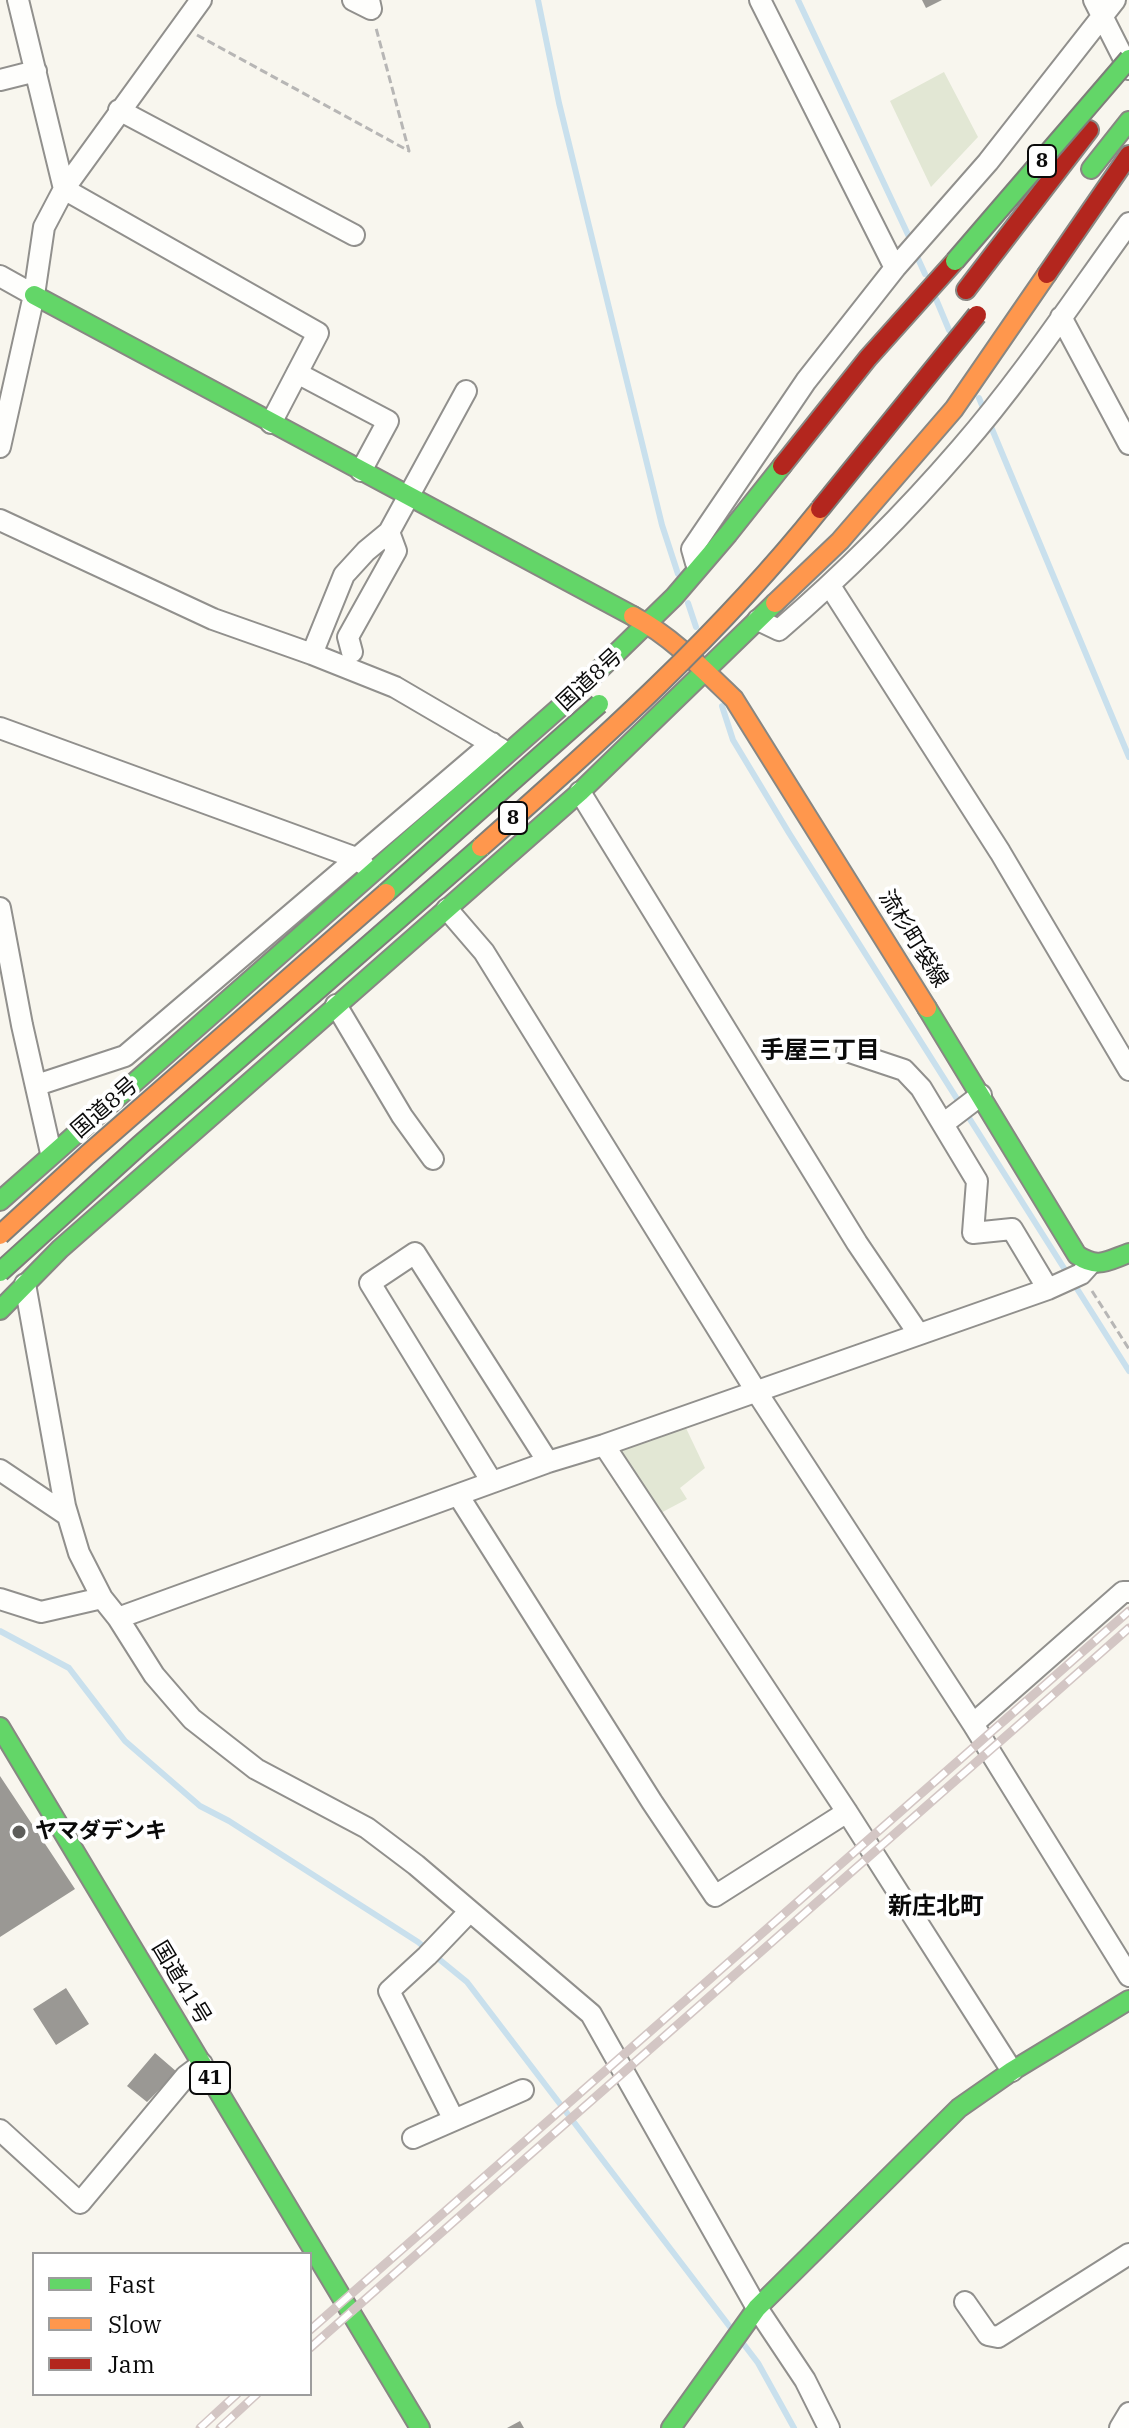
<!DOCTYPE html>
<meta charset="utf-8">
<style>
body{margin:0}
#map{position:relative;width:1129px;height:2428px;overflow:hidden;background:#f8f6ee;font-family:"IBM Plex Serif",serif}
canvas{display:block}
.legend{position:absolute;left:32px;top:2252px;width:280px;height:144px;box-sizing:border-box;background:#fff;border:2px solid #9d9d9d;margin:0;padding:10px 14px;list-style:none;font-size:24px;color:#0a0a0a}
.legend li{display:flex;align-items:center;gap:16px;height:40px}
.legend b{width:40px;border:2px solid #9d9d9d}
</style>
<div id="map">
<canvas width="1129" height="2428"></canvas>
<ul class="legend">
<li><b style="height:10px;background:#63d668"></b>Fast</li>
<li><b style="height:10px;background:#ff974d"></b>Slow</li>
<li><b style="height:10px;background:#b3261e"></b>Jam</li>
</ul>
</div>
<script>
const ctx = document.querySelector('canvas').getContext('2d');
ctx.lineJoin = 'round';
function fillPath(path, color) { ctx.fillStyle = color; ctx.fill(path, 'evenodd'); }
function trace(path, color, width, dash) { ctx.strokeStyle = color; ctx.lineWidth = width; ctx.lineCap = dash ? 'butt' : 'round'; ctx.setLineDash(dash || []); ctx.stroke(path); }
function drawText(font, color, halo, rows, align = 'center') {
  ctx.font = font + ' "IBM Plex Serif","Noto Sans JP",serif'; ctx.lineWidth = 8; ctx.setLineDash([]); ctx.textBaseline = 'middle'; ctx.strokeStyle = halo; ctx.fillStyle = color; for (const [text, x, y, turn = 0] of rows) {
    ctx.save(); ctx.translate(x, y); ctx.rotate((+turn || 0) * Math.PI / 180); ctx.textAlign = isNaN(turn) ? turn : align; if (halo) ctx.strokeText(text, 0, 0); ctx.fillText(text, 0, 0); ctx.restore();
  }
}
const cemetery = new Path2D(`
 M944,72L978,137L931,187L890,101Z
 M685,1426L705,1468L680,1488L687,1499L657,1515L618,1459L623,1446Z`);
const stream = new Path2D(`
 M538,0L559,103L662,525L678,574
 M798,0L911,241
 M915,252L925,274
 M936,299L949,330
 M979,398L1129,757
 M688,603L696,627
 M722,706L733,740L789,833L1129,1371
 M0,1631L69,1668L125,1741L200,1806L229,1821L418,1942L467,1982L730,2327
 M742,2342L758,2363L794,2428`);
const building = new Path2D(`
 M922,0H942L926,8Z
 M0,1776L75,1889L0,1937Z
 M66,1988L89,2024L56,2045L33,2009Z
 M155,2053L177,2072L147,2102L127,2086Z
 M520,2421L524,2428H507Z`);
const path = new Path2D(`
 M197,35L409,151L376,28
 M1092,1291L1129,1349`);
const street = new Path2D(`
 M18,0L64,189L318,333L271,423
 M353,0L371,9L369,0
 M760,0L895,268
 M1094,0L1129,69
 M0,80L36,71
 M119,110L354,235
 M0,276L34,295
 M1061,317L1129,444
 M297,373L388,421L361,471
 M0,447L34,295L44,227L64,189L201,0
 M0,520L213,619L312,654L395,687L501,749
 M696,563L692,549L806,381L895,268L988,162L1115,0
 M830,586L1000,852L1129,1070
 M758,620L779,630C844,574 905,513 961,448C1022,378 1074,299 1129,223
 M352,652L348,637L396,551L389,532
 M312,654L344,575L366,551L389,532L466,391
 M0,728L356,858L363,864
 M580,792L857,1243L918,1333
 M0,908L22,1025L51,1153
 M447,909L484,952L756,1391L973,1724L1129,1976
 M336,1005L402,1116L433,1159
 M847,1051L904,1070L921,1088L977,1181L973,1233L1012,1229L1048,1289
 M37,1085L125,1056L492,743
 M943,1124L981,1095
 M25,1284L65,1506L79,1553L102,1598L118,1618L154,1675L192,1719L256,1769L367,1828L416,1865L591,2014L757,2308L805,2380L829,2428
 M604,1445L847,1812L1012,2071
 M0,1470L67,1515
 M492,1482L370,1283L415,1253L548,1462
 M458,1495L652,1802L715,1896L847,1812
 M0,1599L41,1612L102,1598
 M118,1618L548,1462L604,1445L1048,1289L1081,1274L1090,1264
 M973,1724L1123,1592H1129
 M454,2120L389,1991L427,1956L470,1911
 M0,2130L80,2203L186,2076L202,2064
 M413,2138L523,2090
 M965,2302L988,2335L998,2337L1129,2254
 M1120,2428L1129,2413`);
const fast = new Path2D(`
 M1091,169L1129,121
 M34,295L633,616
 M927,1008L1077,1255C1098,1269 1107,1261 1129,1253
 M0,1201L567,701L674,597L728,534L782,466
 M0,1310L60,1249L580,792L775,603
 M0,1727L420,2428
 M671,2428L757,2308L959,2108L1012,2071L1129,2000`);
const slow = new Path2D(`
 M775,603L840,541L954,409L1047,274
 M633,616C671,636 703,669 734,699L927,1008`);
const jam = new Path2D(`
 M1047,274L1129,155
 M966,290L1089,130
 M782,466L868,358L955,261`);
const rail = new Path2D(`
 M310,2330L1129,1611
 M310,2348L1129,1628
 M200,2428L237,2394
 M220,2428L257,2394`);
const fastBridge = new Path2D(`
 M955,261L1129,59
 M386,893L599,704
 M0,1272L140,1145L481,847`);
const slowBridge = new Path2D(`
 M481,847C600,742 720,634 820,509
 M0,1235L87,1155L386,893`);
const jamBridge = new Path2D(`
 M820,509L977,315`);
const markers = [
 [19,1832,8,"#5d5d5a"]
];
const shields = [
 [1042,161,28],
 [513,818,28],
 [210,2078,40]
];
const shieldNames = [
 ["8",1042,161],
 ["8",513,818],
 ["41",210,2078]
];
const streetNames = [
 ["国道8号",590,680,-43],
 ["流杉町袋線",913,939,58],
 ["国道8号",105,1108,-41],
 ["国道41号",181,1983,59]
];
const poiNames = [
 ["ヤマダデンキ",35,1832]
];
const neighbourhoodNames = [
 ["手屋三丁目",820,1051],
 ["新庄北町",936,1907]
];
fillPath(cemetery, '#e2e7d4');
trace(stream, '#c9e0ed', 6);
fillPath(building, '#9a9894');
trace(street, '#91908d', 24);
trace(fast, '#888783', 22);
trace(slow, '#888783', 22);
trace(jam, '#888783', 22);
trace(path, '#b7b6b5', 3, [8, 4]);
trace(street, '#fefefc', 20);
trace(fast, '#63d668', 18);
trace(slow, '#ff974d', 18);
trace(jam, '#b3261e', 18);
trace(rail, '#d3c6c4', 9);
trace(rail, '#fff', 6, [18]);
trace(fastBridge, '#7e7e7a', 22, []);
trace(slowBridge, '#7e7e7a', 22, []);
trace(jamBridge, '#7e7e7a', 22, []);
trace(fastBridge, '#63d668', 18);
trace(slowBridge, '#ff974d', 18);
trace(jamBridge, '#b3261e', 18);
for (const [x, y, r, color] of markers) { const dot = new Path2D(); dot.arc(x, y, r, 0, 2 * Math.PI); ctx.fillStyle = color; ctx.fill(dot); trace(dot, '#fff', 3); }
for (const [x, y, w] of shields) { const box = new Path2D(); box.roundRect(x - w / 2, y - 16, w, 32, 6); ctx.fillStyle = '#fff'; ctx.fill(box); trace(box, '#0a0a0a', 2); }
drawText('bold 20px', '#0a0a0a', null, shieldNames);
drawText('22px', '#0a0a0a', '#fff', streetNames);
drawText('bold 22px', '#0a0a0a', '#fff', poiNames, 'left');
drawText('bold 24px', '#0a0a0a', '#fff', neighbourhoodNames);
</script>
